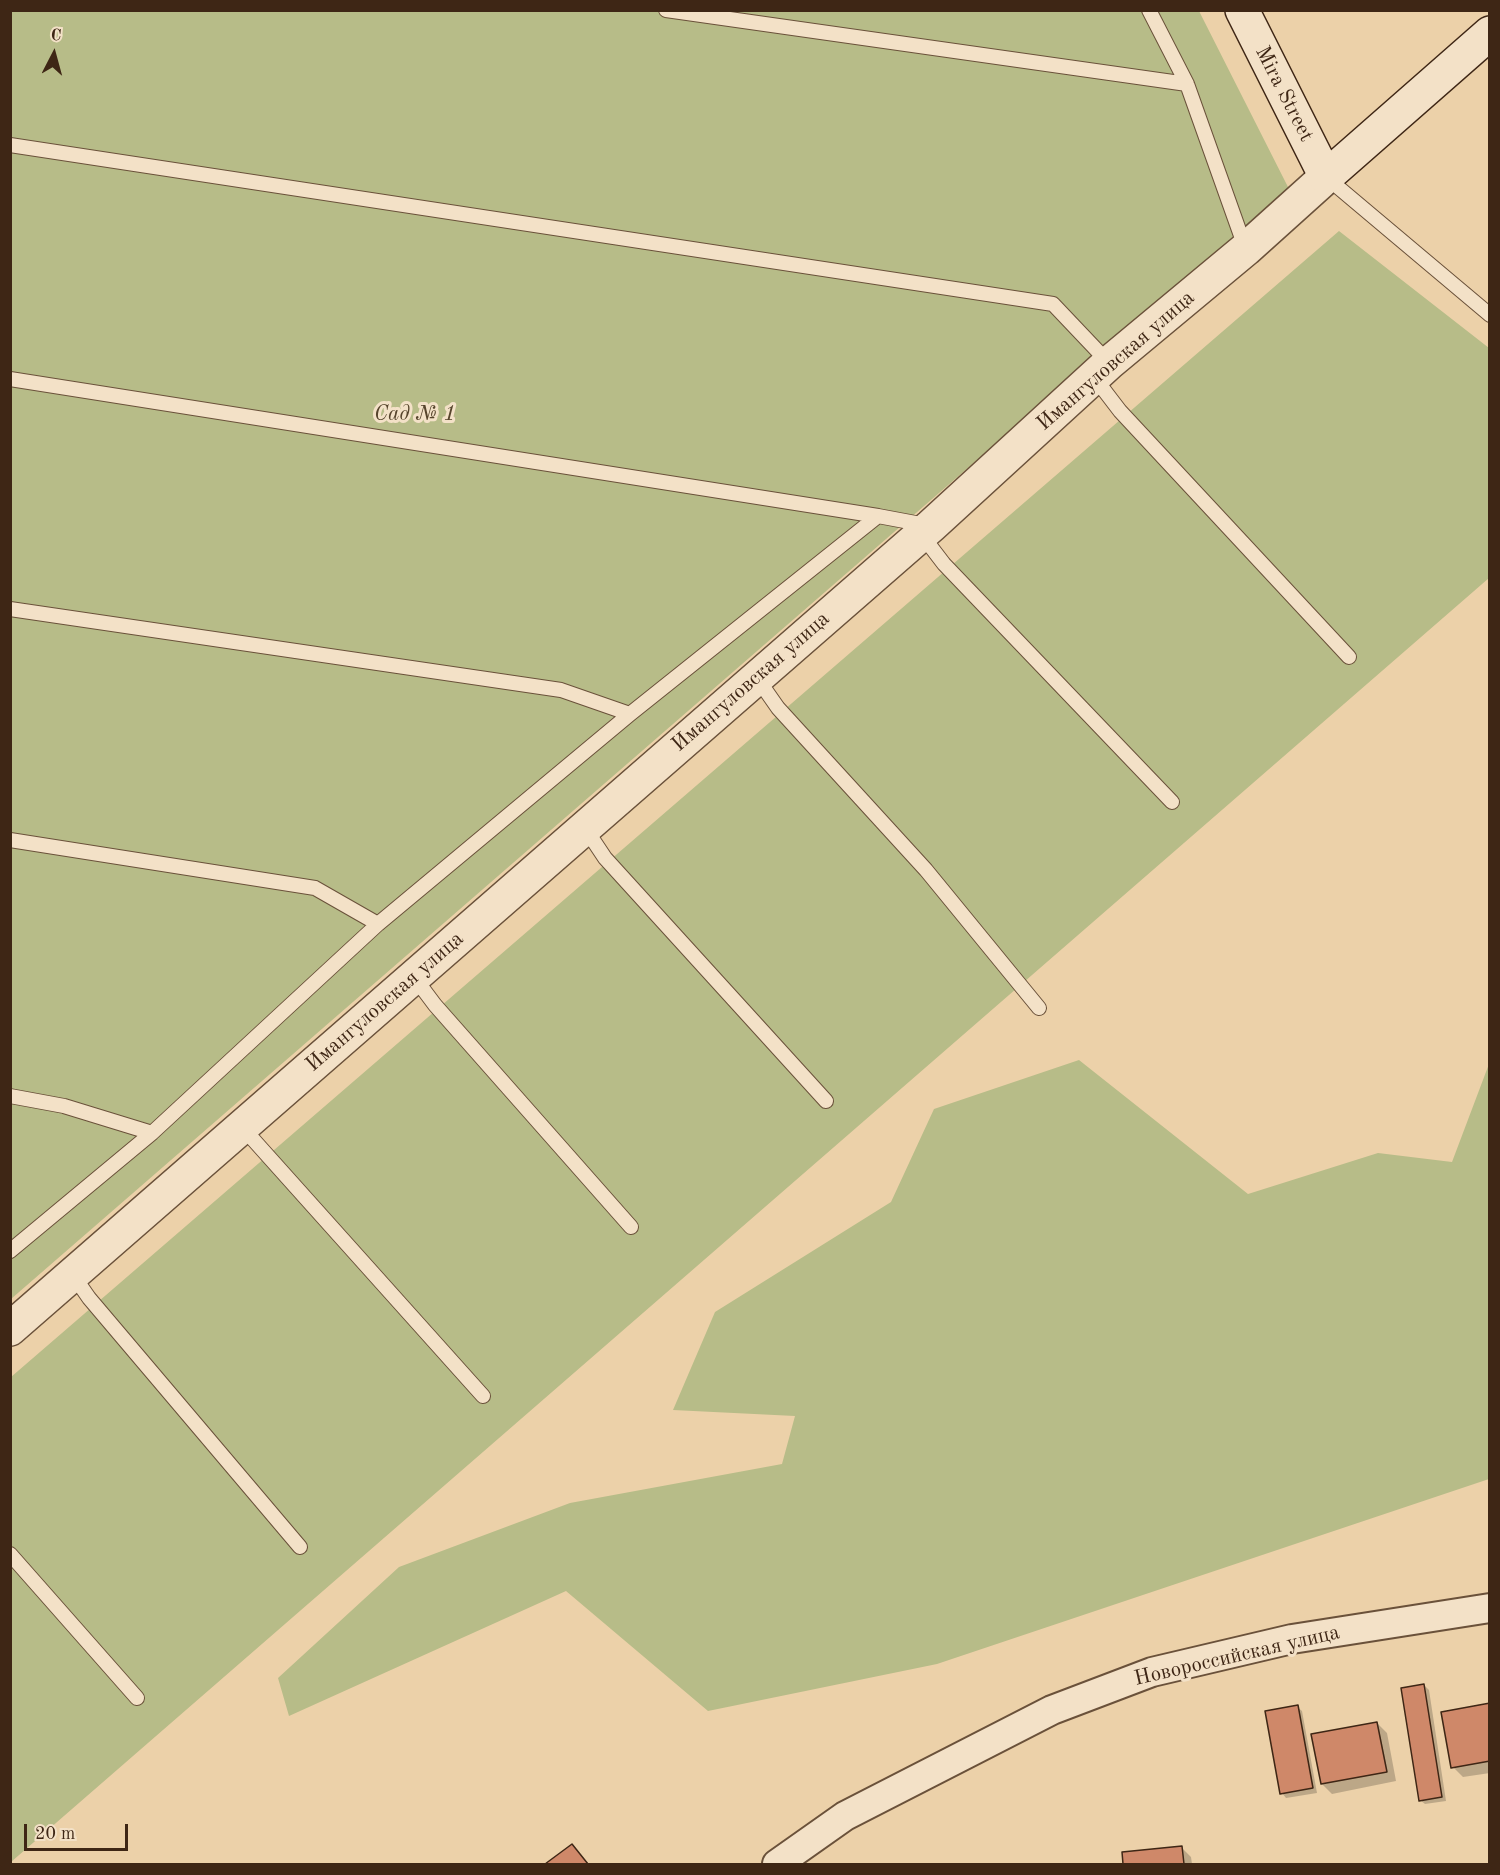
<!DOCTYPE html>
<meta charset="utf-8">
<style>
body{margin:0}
#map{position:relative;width:1500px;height:1875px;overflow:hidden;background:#ecd1a9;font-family:"Old Standard TT",serif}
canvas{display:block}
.frame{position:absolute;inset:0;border:12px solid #3e2615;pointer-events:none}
.north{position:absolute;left:24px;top:24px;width:60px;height:60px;-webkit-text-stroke:4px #f3e1c7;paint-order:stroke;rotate:6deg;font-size:16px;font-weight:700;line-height:24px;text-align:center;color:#3e2615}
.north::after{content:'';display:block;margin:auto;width:21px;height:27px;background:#3e2615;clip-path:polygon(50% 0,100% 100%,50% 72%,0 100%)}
.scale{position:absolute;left:24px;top:1824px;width:104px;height:27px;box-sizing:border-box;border:3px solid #3e2615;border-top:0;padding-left:8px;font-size:18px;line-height:21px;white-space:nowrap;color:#3e2615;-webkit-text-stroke:4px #f3e1c7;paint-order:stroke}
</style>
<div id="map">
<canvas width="1500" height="1875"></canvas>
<div class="frame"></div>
<div class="north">С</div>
<div class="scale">20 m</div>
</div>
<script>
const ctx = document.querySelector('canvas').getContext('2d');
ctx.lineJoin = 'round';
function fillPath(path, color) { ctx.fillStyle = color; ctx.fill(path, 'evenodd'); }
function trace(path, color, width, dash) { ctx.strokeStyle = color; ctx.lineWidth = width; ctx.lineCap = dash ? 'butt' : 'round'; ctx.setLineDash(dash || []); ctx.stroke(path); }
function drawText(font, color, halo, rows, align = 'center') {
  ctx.font = font + ' "Old Standard TT",serif'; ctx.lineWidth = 6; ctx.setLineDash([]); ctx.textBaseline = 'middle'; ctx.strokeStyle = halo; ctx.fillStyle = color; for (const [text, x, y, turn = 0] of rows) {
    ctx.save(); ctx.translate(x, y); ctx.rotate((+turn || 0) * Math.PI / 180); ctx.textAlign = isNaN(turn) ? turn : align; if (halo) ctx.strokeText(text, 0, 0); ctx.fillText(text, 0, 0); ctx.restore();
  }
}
const green = new Path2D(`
 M11,11H1199L1289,189L11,1299Z
 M1339,231L1489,348V578L11,1862V1377Z
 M1079,1060L1248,1194L1378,1153L1452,1162L1489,1064V1479L937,1664L708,1711L566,1591L289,1716L278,1678L399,1567L570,1503L782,1464L795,1416L673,1410L715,1312L891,1202L934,1109Z`);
const shadow = new Path2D(`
 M1424,1685L1429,1690L1446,1801L1425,1804L1420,1800Z
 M1490,1704V1773L1463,1777L1453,1767Z
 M1297,1707L1302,1711L1317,1793L1286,1798L1282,1793Z
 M1377,1723L1387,1733L1396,1781L1332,1794L1322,1784Z
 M572,1846L589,1864H547Z
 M1181,1847L1191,1857L1192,1864H1125L1124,1853Z`);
const building = new Path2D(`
 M1424,1684L1442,1797L1419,1801L1401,1688Z
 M1490,1703V1761L1451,1768L1441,1712Z
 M1298,1705L1313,1788L1280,1794L1265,1711Z
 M1377,1722L1387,1772L1321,1784L1311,1734Z
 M572,1844L588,1864H545Z
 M1182,1846L1184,1864H1123L1122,1852Z`);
const service = new Path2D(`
 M666,10L1187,84
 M1149,10L1187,84L1245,247
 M10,145L1053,304L1109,363
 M1326,177L1490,315
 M1094,377L1120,411L1349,657
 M10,379L878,516
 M921,534L944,564L1172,802
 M10,609L561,690L630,714
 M757,678L778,708L926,870L1039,1008
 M585,828L605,858L826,1101
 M10,840L315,888L378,924
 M414,977L435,1005L631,1227
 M10,1096L64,1106L152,1133
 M242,1127L483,1396
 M10,1251L152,1133L378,924L630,714L878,516L926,525
 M73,1275L89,1298L300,1547
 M10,1554L137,1698`);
const minor = new Path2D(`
 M777,1864L845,1816L1052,1710L1152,1672L1292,1639L1490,1608`);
const tertiary = new Path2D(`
 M10,1329L931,526L1109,363L1246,249L1326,177`);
const secondary = new Path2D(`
 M1242,10L1326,177L1490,33`);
const streetNames = [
 ["Mira Street",1284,94,63],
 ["Имангуловская улица",1116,361,-41],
 ["Имангуловская улица",751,682,-41],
 ["Имангуловская улица",385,1002,-41],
 ["Новороссийская улица",1237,1656,-13]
];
const parkNames = [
 ["Сад № 1",415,414]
];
fillPath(green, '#b7bc88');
fillPath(shadow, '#0003');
fillPath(building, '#cf8869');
trace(building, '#3e2615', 1.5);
trace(service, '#6a513a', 16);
trace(minor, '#6a513a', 32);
trace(tertiary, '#6a513a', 36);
trace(secondary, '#3e2615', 36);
trace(service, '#f3e1c7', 14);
trace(minor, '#f3e1c7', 28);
trace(tertiary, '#f3e1c7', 33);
trace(secondary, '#f3e1c7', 33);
drawText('21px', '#3e2615', '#f3e1c7', streetNames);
drawText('italic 21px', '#56442c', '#f3e1c7', parkNames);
</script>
